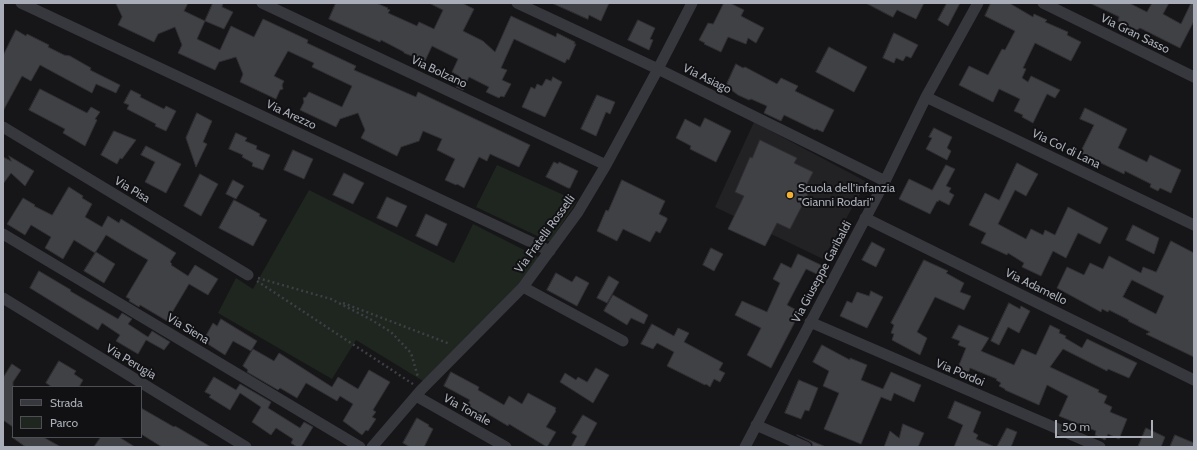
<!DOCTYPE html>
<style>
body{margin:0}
#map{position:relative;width:1197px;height:450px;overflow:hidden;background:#161618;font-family:Cabin,sans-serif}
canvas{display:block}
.frame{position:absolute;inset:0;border:4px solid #a8adb8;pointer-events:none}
.legend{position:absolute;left:12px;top:386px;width:130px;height:52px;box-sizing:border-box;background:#111113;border:1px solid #4d4f55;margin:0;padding:5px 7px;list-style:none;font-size:12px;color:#a8adb8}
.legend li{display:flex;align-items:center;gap:8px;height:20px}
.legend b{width:20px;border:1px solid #4d4f55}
.scale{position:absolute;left:1055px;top:420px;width:98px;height:18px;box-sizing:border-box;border:2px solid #a8adb8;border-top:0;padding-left:5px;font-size:12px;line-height:14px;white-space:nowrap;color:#a8adb8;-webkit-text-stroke:3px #111113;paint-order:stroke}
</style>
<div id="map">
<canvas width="1197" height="450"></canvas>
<div class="frame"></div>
<ul class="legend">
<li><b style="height:5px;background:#37383d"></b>Strada</li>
<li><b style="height:11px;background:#1e261f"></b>Parco</li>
</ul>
<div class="scale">50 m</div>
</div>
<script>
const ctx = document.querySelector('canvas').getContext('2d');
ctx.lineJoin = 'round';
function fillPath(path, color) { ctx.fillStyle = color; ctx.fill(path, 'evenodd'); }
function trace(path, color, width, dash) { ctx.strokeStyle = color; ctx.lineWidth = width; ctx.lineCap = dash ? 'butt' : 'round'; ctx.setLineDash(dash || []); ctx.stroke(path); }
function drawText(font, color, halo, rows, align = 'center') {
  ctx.font = font + ' Cabin,sans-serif'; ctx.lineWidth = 4; ctx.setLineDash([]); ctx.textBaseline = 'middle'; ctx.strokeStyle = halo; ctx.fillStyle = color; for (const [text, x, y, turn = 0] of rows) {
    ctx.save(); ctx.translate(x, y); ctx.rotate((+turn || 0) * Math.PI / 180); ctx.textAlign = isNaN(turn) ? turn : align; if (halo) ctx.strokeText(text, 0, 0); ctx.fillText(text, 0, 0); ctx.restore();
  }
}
const built = new Path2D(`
 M754,122L867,182L823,259L715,207Z`);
const green = new Path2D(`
 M497,165L577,201L550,242L476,207Z
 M309,190L454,263L473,224L540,258L517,286L423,381L356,340L332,379L218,313L236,278L253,289Z`);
const building = new Path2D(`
 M116,3H188L184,11L205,21L197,39L220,50L231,26L254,37L263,19L308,40L307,43L356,66L354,70L416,97L418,92L530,145L519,167L490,154L487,161L479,157L464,188L457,184L456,185L445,180L455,159L437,150L442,139L423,131L419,141L401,147L397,156L361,138L365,130L358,113L340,119L336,127L300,110L304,102L303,98L306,97L309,92L342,107L352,86L312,67L314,63L288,51L274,76L284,81L282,85L283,89L280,90L276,99L240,82L243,74L236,57L219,62L215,70L178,53L182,45L175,27L158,34L154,42L118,25L122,17Z
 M213,3H223L222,7L233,12L224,29L205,21Z
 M336,3H376L388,8L387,9L390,10L388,13L417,26L419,22L434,29L443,10L429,3H462L474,9L463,31L483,41L495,52L511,16L556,37L557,33L575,42L574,44H576L569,60L567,59L565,63L514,39L501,68L507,70L502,80L511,84L504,97L501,96L499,98L486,92L489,87L469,77L463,90L456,87L459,76L452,72L458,59L432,46L425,61L404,53V52L381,40L380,42L329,19Z
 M552,3H609L601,21L589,15L588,19Z
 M724,3H730L744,10L741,16L764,28L756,43L748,38L746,44L728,37L721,52L704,44L705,43L699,40L708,23L713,24Z
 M866,3H924L916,19L897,10L893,17Z
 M947,3H960L948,26L938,20Z
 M991,3H1009L1033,17L1034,14L1047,20L1045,22L1068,32L1067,35L1081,42L1071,61L1035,43L1023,68L1026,69L1022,78L1028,82L1031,76L1060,90L1055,98L1047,94L1033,123L1022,117L1023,115L1014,111L1020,99L1018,98L999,89L993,102L959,85L969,66L988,75L1002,49L1005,50L1015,31L985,16Z
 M1090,3H1129L1147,12L1152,3H1169L1163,14L1181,24L1191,3H1194V21L1180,48L1140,28L1137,30L1118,21L1119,17Z
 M638,20L655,28L650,39L653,40L649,50L628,40Z
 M16,30L26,36L27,34L49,45L48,47L64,55L70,56L91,68L90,70L120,85L116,93L96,84L92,93L40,65L31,81L22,76L3,111V56Z
 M894,33L918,45L911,58L906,56L903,61L896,58L894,63L883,58Z
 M829,47L867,67L854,92L816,72Z
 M736,64L743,68L745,67L777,84L781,78L798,86L795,91L834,110L823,132L816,129L815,130L784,115L781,121L764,113L767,106L751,99L749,100L738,95L726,86Z
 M553,77L562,82L545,117L522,107L531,87L535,89L537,84L542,86L546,79L551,81Z
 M40,89L87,113L91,107L100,112L95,119L97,120L85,146L63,133L65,129L29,110Z
 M131,90L141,95L140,97L164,109L166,106L176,111L166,131L155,126L156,124L127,109L129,105L124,103Z
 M597,95L615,102L610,114L606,112L596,136L581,129Z
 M1085,108L1127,129L1118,148L1147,162L1150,155L1181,170L1171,193L1160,188L1158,191L1150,187L1151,184L1125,171L1124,174L1080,153L1094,125L1080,119Z
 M197,113L212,121L203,142L207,144L196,167L186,138Z
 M705,118L731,131L716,162L690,149L691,146L676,138L685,119L700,127Z
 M934,128L952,137L947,148L951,151L947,160L926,149L932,138L929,137Z
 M114,131L136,140L122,159L120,158L117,164L101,155Z
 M236,133L247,138L245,141L257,146L256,149L270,155L263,170L252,166L253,163L242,157L243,155L229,149Z
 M760,140L797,158L794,163L813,172L804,190L809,192L790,229L777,223L765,246L728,229L744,196L735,192L750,157L752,158Z
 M146,146L181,164L166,193L145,182L155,162L141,155Z
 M293,150L313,159L304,179L284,170Z
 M9,156L34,171L25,186L11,173L3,184V157L11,161Z
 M554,162L558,164L559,162L578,171L570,188H568L546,177Z
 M1017,163L1038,174L1026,196L1015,190L998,224L1026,239L1031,229L1043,235L1045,230L1055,235L1068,207L1108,228L1100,244L1078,233L1066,258L1053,251L1041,276L1022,267L1024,263L1008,253L1007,255L981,243L986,233L969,225L985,193L999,200Z
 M946,165L955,169L946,186L951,188L949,192L954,195L949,205L939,200L938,202L937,201L930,214L899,199L909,179L932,190Z
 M344,173L364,183L353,204L333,195Z
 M200,174L218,184L201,216L184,206Z
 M233,180L244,186L236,199L226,194Z
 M622,180L665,201L659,214L667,218V220L660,233L656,231L650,242L623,229L617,241L597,231L606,210L608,211Z
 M69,187L83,196L82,198L92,204L85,217L102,227L108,216L119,223L121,219L176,253L170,262L172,264L171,265L188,276L195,265L218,279L208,295L189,284L167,321L140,305L139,307L129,301L130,299L126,297L148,260L129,249L106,235L95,253L74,240L63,259L45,248L51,237L31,225L25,235L7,224L23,198L35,205L34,206L52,215Z
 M387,197L407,206L397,227L377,218Z
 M234,200L260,214L259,216L267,220L253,246L219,228Z
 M426,214L447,224L437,246L416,236Z
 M1133,225L1159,238L1154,254L1126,240Z
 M1171,241L1194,253V357L1146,334L1150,332L1128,321L1129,320L1109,310L1108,312L1102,309L1101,312L1057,288L1067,267L1084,275L1090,263L1103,269L1109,256L1141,273L1143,267L1156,272ZM1132,280L1164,296L1156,314L1123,297Z
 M872,242L885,249L876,267L862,260Z
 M711,248L723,254L714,271L703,265Z
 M96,252L115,264L104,283L84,271Z
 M798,254L823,266L819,275L806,269L787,305L800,312L771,368L747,355L761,328L735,315L742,301L767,312L780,283L773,279L781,263L791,268Z
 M924,260L948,271L946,273L964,283L960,292L971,296L964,310L935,297L917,332L927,338L920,355L892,340L894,334L891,333L894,325L891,323Z
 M39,271L71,290L70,291L118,319L122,313L132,319L128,324L148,337L152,331L170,342L164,350L146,340L138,354L116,341L120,335L102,323L98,330L30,288Z
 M556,273L572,282L576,276L589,283L577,306L547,290Z
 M609,276L619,282L607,303L597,298Z
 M871,291L883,297L867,328L840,316L847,301L852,303L857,292L869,296Z
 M613,295L648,315L644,324L631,318L627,325L604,311Z
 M1009,303L1020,309L1021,306L1030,311L1019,333L1008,327L999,345L991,341Z
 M221,319L257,341L251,351L233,341L225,355L203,341L213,323L217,326Z
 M652,324L674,336L678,328L689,333L684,342L723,363L719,370L725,373L720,382L714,379L710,387L706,384L705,385L667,366L674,352L657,343L653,349L641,344Z
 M959,325L989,338L981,351L1014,365L1022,349L1036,355L1050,325L1060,330L1059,333L1066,336L1065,338L1082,348L1087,339L1137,363L1129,378L1108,369L1107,371L1063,349L1050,367L1099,390L1098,392L1107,396L1104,403L1112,407L1110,412L1127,419L1119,439L1108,434L1105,440L1095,435L1096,431L1059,416L1068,396L1047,385L1039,405L1005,390V389L999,386L1001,383L996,380L997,379L970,368L968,374L957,370L966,348L958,345L960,341L952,338Z
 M822,345L850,360V358L867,365L861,380L883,389L891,372L921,385L914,402L894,393L891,401L881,397L861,444L824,429L839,393L823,386L829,371L813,362Z
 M253,349L274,361L279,353L332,387L338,377L358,389L369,370L390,382L373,410L376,412L372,417L376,419L368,431L366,430L362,435L343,421L353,404L340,396L337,401L306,383L297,398L280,388L278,390L247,372L248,370L243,366Z
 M59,361L76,371L74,374L83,380L79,387H52L46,383Z
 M12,364L21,370L13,382V427L3,420V378Z
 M596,368L609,375L593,403L560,382L565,373L576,380L578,377L587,382Z
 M451,372L479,387L478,390L504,405L509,396L522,404L528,393L556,408L555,410L556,411L546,427L556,432L547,447L509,424L508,426L488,414L486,417L467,406L470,400L444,386Z
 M214,377L236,390L240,384L271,402L268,408L300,428L304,422L313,427L301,447H297L291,443L293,439L276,428L271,435L252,422L261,407L240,393L230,410L209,397L211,395L205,392Z
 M799,380L818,388L809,411L805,410L801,419L785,413Z
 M955,401L981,412L973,432L978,435L976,439L995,447H954L963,425L948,418Z
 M141,408L174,427L175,426L211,447H162L141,434Z
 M583,415L597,423L584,447H571L577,436L572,433Z
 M417,418L429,425L428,426L433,429L424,447H410L403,443Z
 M903,424L924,433L918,447H884L890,431L899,438Z
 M1007,428L1017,432L1011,447H997Z
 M1146,428L1165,437L1161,447H1138Z
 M797,435L826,447H813L812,443L809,441Z
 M1175,435L1194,443V447H1170Z
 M12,437H43L61,447H26Z
 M101,437H119L135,447H94Z`);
const path = new Path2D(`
 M258,278L331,299L370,319L391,332L411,353L418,377
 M257,281L413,384
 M343,303L450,344`);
const street = new Path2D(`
 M21,3L550,251
 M262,3L606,165
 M517,3L658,69L885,181
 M1043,3L1194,77
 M926,97L1194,225
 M3,127L248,275
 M865,218L1194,380
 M3,234L360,447
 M523,287L623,341
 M3,298L246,447
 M810,322L1100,447
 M416,396L506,447
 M756,425L806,447
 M372,447L421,390L523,287L578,212L606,165L658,69L692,3
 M745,447L885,181L926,97L978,3`);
const markers = [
 [790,195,4,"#f2b134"]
];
const streetNames = [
 ["Via Gran Sasso",1135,34,26],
 ["Via Bolzano",439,72,25],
 ["Via Asiago",707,79,26],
 ["Via Arezzo",291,115,25],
 ["Via Col di Lana",1066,149,26],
 ["Via Pisa",132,190,31],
 ["Via Fratelli Rosselli",545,234,-54],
 ["Via Giuseppe Garibaldi",822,272,-62],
 ["Via Adamello",1036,287,26],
 ["Via Siena",188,329,31],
 ["Via Perugia",131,362,31],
 ["Via Pordoi",960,373,23],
 ["Via Tonale",467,410,29]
];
const poiNames = [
 ["Scuola dell'infanzia",798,188],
 ["\"Gianni Rodari\"",798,202]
];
fillPath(built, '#222225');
fillPath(green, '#1e261f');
fillPath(building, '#404145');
trace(building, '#303034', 1);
trace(path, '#3d3f44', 2.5, [2, 3]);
trace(street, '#37383d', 11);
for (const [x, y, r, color] of markers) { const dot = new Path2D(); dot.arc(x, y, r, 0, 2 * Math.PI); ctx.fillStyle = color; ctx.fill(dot); trace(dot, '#111113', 1.5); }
drawText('12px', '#a8adb8', '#111113', streetNames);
drawText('12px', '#a8adb8', '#111113', poiNames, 'left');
</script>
